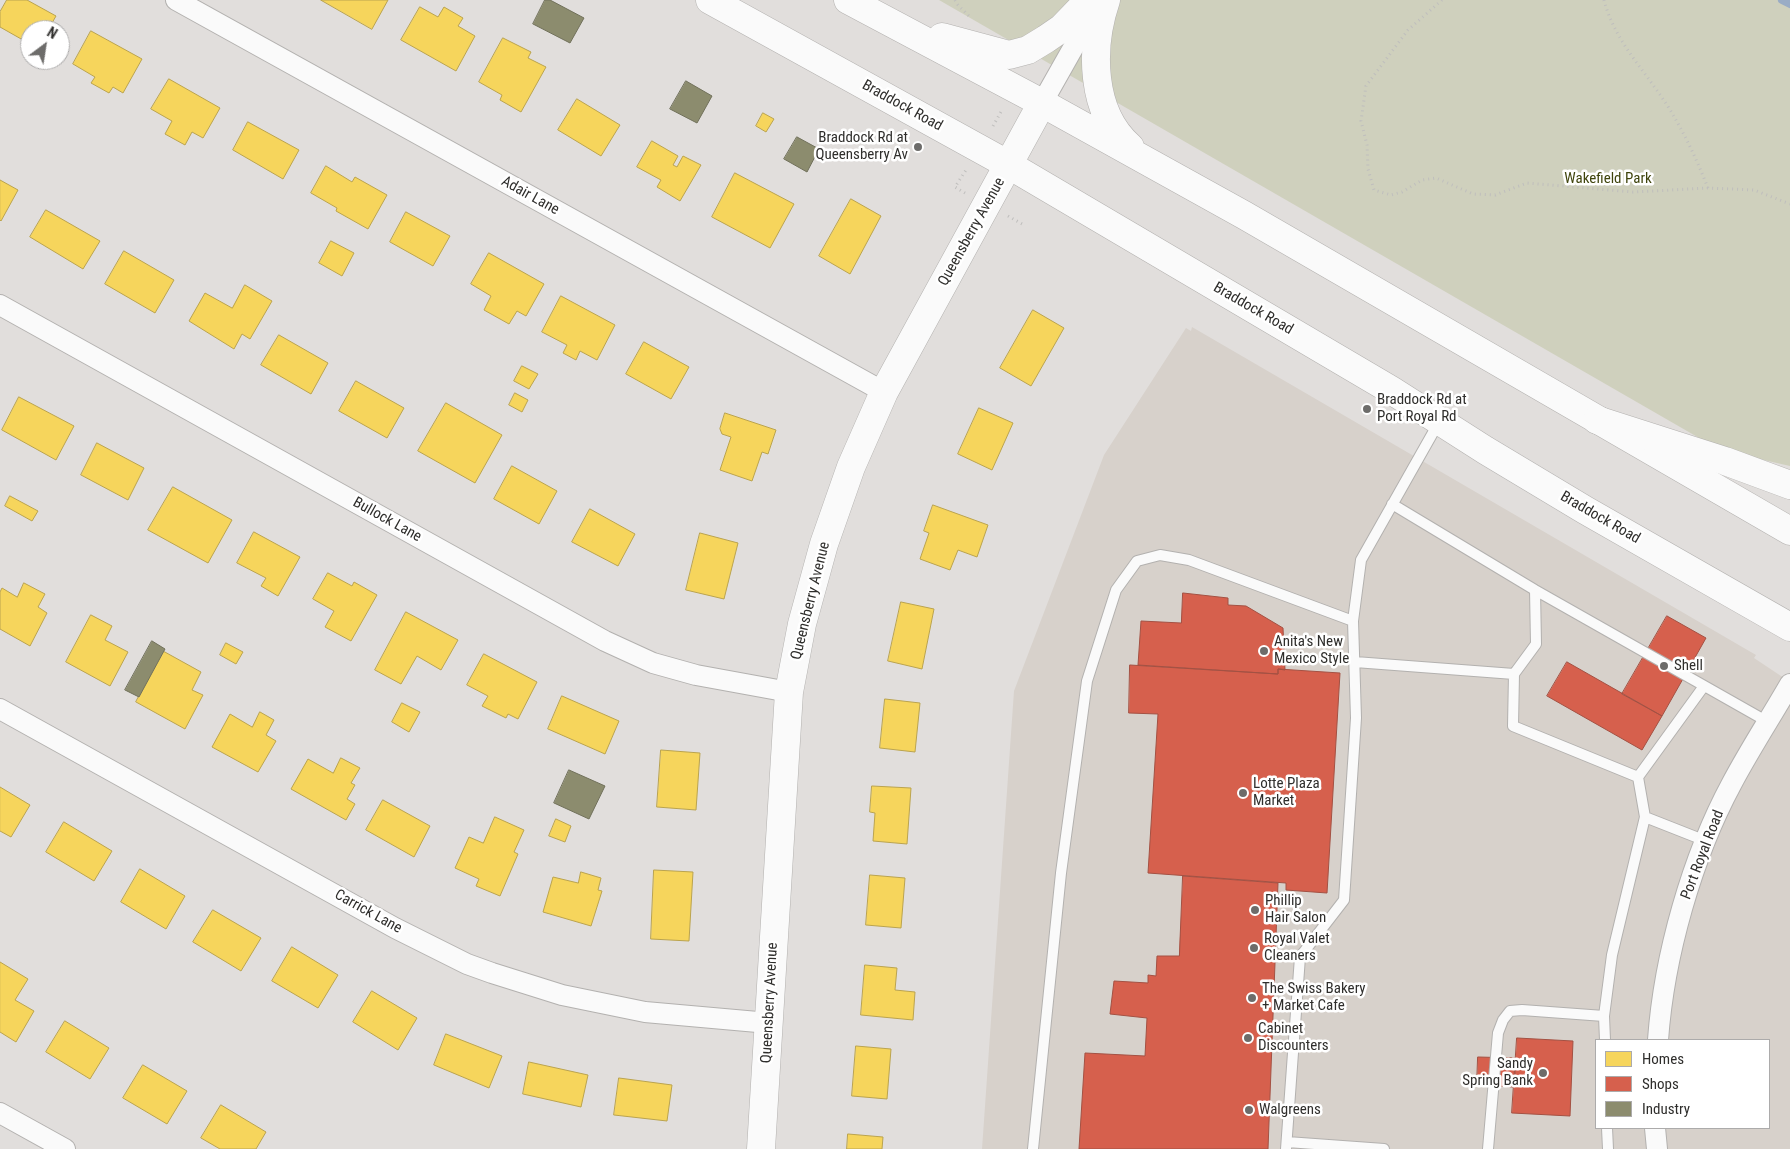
<!DOCTYPE html>
<style>
body{margin:0}
#map{position:relative;width:1790px;height:1149px;overflow:hidden;background:#e1dedc;font-family:"Roboto Condensed",sans-serif}
canvas{display:block}
.legend{position:absolute;left:1595px;top:1039px;width:175px;height:90px;box-sizing:border-box;background:#fff;border:1px solid #acabab;margin:0;padding:6px 9px;list-style:none;font-size:15px;color:#2f2e2c}
.legend li{display:flex;align-items:center;gap:10px;height:25px}
.legend b{width:25px;border:1px solid #acabab}
.north{position:absolute;left:20px;top:20px;width:50px;height:50px;box-sizing:border-box;background:#fff;border:1px solid #acabab;border-radius:50%;rotate:31deg;font-size:14px;font-weight:700;line-height:20px;text-align:center;color:#2f2e2c}
.north::after{content:'';display:block;margin:auto;width:18px;height:22px;background:#6d6c6a;clip-path:polygon(50% 0,100% 100%,50% 72%,0 100%)}
</style>
<div id="map">
<canvas width="1790" height="1149"></canvas>
<ul class="legend">
<li><b style="height:14px;background:#f6d55c"></b>Homes</li>
<li><b style="height:14px;background:#d6604d"></b>Shops</li>
<li><b style="height:14px;background:#8c8c6e"></b>Industry</li>
</ul>
<div class="north">N</div>
</div>
<script>
const ctx = document.querySelector('canvas').getContext('2d');
ctx.lineJoin = 'round';
function fillPath(path, color) { ctx.fillStyle = color; ctx.fill(path, 'evenodd'); }
function trace(path, color, width, dash) { ctx.strokeStyle = color; ctx.lineWidth = width; ctx.lineCap = dash ? 'butt' : 'round'; ctx.setLineDash(dash || []); ctx.stroke(path); }
function drawText(font, color, halo, rows, align = 'center') {
  ctx.font = font + ' "Roboto Condensed",sans-serif'; ctx.lineWidth = 5; ctx.setLineDash([]); ctx.textBaseline = 'middle'; ctx.strokeStyle = halo; ctx.fillStyle = color; for (const [text, x, y, turn = 0] of rows) {
    ctx.save(); ctx.translate(x, y); ctx.rotate((+turn || 0) * Math.PI / 180); ctx.textAlign = isNaN(turn) ? turn : align; if (halo) ctx.strokeText(text, 0, 0); ctx.fillText(text, 0, 0); ctx.restore();
  }
}
const built = new Path2D(`
 M1192,327L1756,655L1754,658L1790,682V1149H982L1014,691L1104,455L1186,328L1191,331ZM1596,1040H1769V1128H1596Z`);
const green = new Path2D(`
 M939,0H1790V466L1720,450Z`);
const homes = new Path2D(`
 M7,0H27L56,16L48,30H30V44L0,27V12Z
 M321,0H388L372,29Z
 M420,7L438,17L444,7L463,18L458,26L475,36L456,71L401,40Z
 M91,31L142,59L123,93L113,87L109,93L91,83L95,77L73,64Z
 M503,38L531,52L528,58L546,67L521,112L500,100L502,95L479,82Z
 M169,79L220,108L203,138L192,132L185,145L165,134L172,121L151,109Z
 M577,99L620,125L601,156L558,130Z
 M763,113L774,119L766,132L756,126Z
 M248,122L299,150L283,179L233,150Z
 M652,141L678,156L673,165L677,167L683,156L701,165L680,201L657,187L661,180L637,167Z
 M326,166L352,182L355,177L387,195L368,229L336,211L337,208L311,193Z
 M735,173L794,204L770,248L712,217Z
 M0,180L18,190L1,221L0,220Z
 M851,199L881,216L850,274L819,256Z
 M46,210L100,241L83,269L30,237Z
 M406,212L450,236L433,266L390,242Z
 M331,241L354,253L342,276L319,263Z
 M124,251L174,280L155,313L105,284Z
 M489,253L544,284L526,316L517,311L509,324L484,310L491,296L471,284Z
 M245,285L272,301L250,339L242,334L234,349L189,321L205,293L232,308Z
 M561,296L615,325L597,360L580,351L576,360L563,353L567,345L542,332Z
 M1033,310L1064,328L1031,386L1000,368Z
 M279,335L328,363L311,394L261,365Z
 M644,342L689,367L671,399L626,374Z
 M522,366L538,374L529,389L514,381Z
 M356,381L404,408L387,438L339,411Z
 M515,393L528,400L522,412L509,405Z
 M19,397L74,426L56,460L2,430Z
 M446,403L502,435L475,483L418,451Z
 M979,408L1013,423L992,470L958,454Z
 M725,413L776,430L768,454L762,452L752,481L720,470L731,437L722,434L720,429Z
 M97,443L144,468L128,500L81,475Z
 M512,466L557,491L539,524L494,499Z
 M173,487L232,520L208,563L148,530Z
 M10,496L38,511L32,521L5,506Z
 M933,505L988,525L977,557L958,550L950,570L920,559L929,533L924,531Z
 M590,509L635,534L618,566L572,542Z
 M254,532L300,557L278,596L261,586L266,578L237,563Z
 M700,533L738,543L724,599L686,590Z
 M328,573L352,586L354,582L377,595L351,641L325,627L334,611L313,599Z
 M24,583L45,594L38,607L47,613L30,646L0,629V592L2,588L17,597Z
 M901,602L934,609L922,669L888,661Z
 M406,612L458,640L441,670L417,656L401,684L375,670Z
 M91,615L112,626L105,640L128,652L110,686L66,662Z
 M226,643L243,652L236,664L220,655Z
 M163,651L201,672L192,690L203,695L185,729L136,702Z
 M484,654L537,682L518,719L508,714L506,718L482,706L488,696L467,685Z
 M562,696L619,721L605,754L548,729Z
 M885,699L920,703L915,752L880,748Z
 M402,703L420,712L409,732L392,722Z
 M260,712L274,720L266,735L276,741L258,772L212,747L230,714L252,727Z
 M661,750L700,753L696,810L657,807Z
 M341,758L360,768L351,783L355,785L347,799L355,804L346,820L291,789L308,759L333,773Z
 M872,786L911,788L907,844L873,841L875,813L870,812Z
 M0,787L30,805L11,837L0,831Z
 M383,800L430,826L414,857L366,830Z
 M495,817L524,830L514,852L518,854L500,896L476,886L479,879L455,868L469,837L483,843Z
 M556,819L571,826L565,842L549,836Z
 M64,822L112,851L94,881L46,852Z
 M140,869L185,896L166,929L121,902Z
 M654,870L693,872L689,941L651,939Z
 M581,872L601,878L598,890L602,891L591,926L543,912L553,877L578,883Z
 M870,875L905,878L901,928L866,925Z
 M213,910L261,938L241,971L193,942Z
 M292,947L338,975L318,1008L272,981Z
 M0,962L28,979L15,1000L34,1011L16,1042L0,1032Z
 M865,965L897,968L895,990L915,992L913,1020L861,1015Z
 M372,991L417,1018L398,1050L353,1022Z
 M65,1021L109,1048L90,1079L46,1052Z
 M446,1034L502,1056L489,1088L434,1065Z
 M856,1046L891,1049L887,1099L852,1096Z
 M529,1062L588,1075L581,1107L523,1094Z
 M143,1065L187,1091L167,1124L123,1098Z
 M619,1078L672,1085L667,1121L614,1115Z
 M221,1105L266,1132L256,1149H220L201,1138Z
 M848,1134L883,1137L882,1149H847Z`);
const shops = new Path2D(`
 M1183,593L1228,598V605L1246,606L1283,628L1285,670L1278,669V674L1138,665L1141,621L1181,623Z
 M1667,616L1706,638L1662,716L1622,694Z
 M1567,662L1662,716L1642,750L1547,696Z
 M1130,665L1278,674V669L1340,673L1327,893L1286,890V883L1148,873L1158,714L1129,713Z
 M1183,876L1278,883L1268,1149H1079L1085,1053L1145,1056L1147,1018L1110,1014L1114,981L1148,983V975L1156,976L1157,956H1179Z
 M1517,1038L1573,1041L1570,1116L1512,1113Z
 M1478,1057L1516,1058L1514,1087L1477,1085Z`);
const industry = new Path2D(`
 M545,0H550L584,18L570,43L533,24Z
 M686,81L712,96L697,123L670,109Z
 M797,137L819,149L807,172L784,159Z
 M152,641L165,649L139,697L125,690Z
 M569,770L605,786L589,819L554,803Z`);
const stream = new Path2D(`
 M1782,0L1790,4`);
const path = new Path2D(`
 M955,0L958,5L971,18
 M1442,0L1408,30L1366,86L1361,121L1367,145L1368,169L1374,190L1391,195L1402,192L1422,180L1436,178L1473,194L1495,195L1527,183L1633,192L1708,188L1754,190L1790,204
 M1604,0C1614,40 1645,71 1667,105C1684,132 1696,158 1708,188
 M993,126L1002,110
 M965,193L955,187L966,170
 M1008,216L1024,225`);
const lane = new Path2D(`
 M1392,504L1535,590L1768,722
 M1535,590L1536,644L1514,674L1513,726L1638,777L1645,817L1612,955L1604,1016L1605,1040
 M1355,662L1514,674
 M1638,777L1704,686
 M1645,817L1706,841
 M1607,1128L1608,1149
 M1287,1142L1384,1149
 M1033,1149L1061,873L1087,681L1116,590L1137,561L1160,555L1189,560L1353,621
 M1286,1149L1300,957L1344,900L1356,718L1353,621L1361,560L1439,422
 M1488,1149L1498,1033L1503,1020L1510,1011L1522,1010L1604,1016`);
const street = new Path2D(`
 M176,0L884,392
 M1042,103L1099,2
 M0,305L605,641L653,663L696,675L789,692
 M0,709L395,928L467,964L492,973L562,995L645,1012L769,1023
 M1658,1040C1664,956 1692,857 1732,783C1750,749 1771,717 1790,684
 M0,1113L65,1149
 M1655,1128L1657,1149`);
const secondary = new Path2D(`
 M761,1149L789,692L802,624L824,544L851,467L884,392L1042,103`);
const primary = new Path2D(`
 M710,0L1009,165L1391,390L1485,450L1585,510L1790,627
 M848,0L1042,103L1244,215L1790,531
 M1106,0C1090,47 1090,112 1130,147
 M942,37L1009,55L1028,50L1046,39L1062,28L1089,0`);
const highway = new Path2D(`
 M1597,420L1725,461L1790,485`);
const markers = [
 [918,147,5,"#6d6c6a"],
 [1367,409,5,"#6d6c6a"],
 [1264,651,5,"#6d6c6a"],
 [1664,666,5,"#6d6c6a"],
 [1243,793,5,"#6d6c6a"],
 [1255,910,5,"#6d6c6a"],
 [1254,948,5,"#6d6c6a"],
 [1252,998,5,"#6d6c6a"],
 [1248,1038,5,"#6d6c6a"],
 [1543,1073,5,"#6d6c6a"],
 [1249,1110,5,"#6d6c6a"]
];
const streetNames = [
 ["Braddock Road",902,106,29],
 ["Adair Lane",530,196,29],
 ["Queensberry Avenue",972,232,-61],
 ["Braddock Road",1253,309,30],
 ["Braddock Road",1600,518,30],
 ["Bullock Lane",387,520,29],
 ["Queensberry Avenue",811,601,-76],
 ["Port Royal Road",1703,855,-69],
 ["Carrick Lane",368,912,29],
 ["Queensberry Avenue",770,1003,-87]
];
const poiNames = [
 ["Braddock Rd at",908,138,"right"],
 ["Queensberry Av",908,155,"right"],
 ["Braddock Rd at",1377,400],
 ["Port Royal Rd",1377,417],
 ["Anita's New",1274,642],
 ["Mexico Style",1274,659],
 ["Shell",1674,666],
 ["Lotte Plaza",1253,784],
 ["Market",1253,801],
 ["Phillip",1265,901],
 ["Hair Salon",1265,918],
 ["Royal Valet",1264,939],
 ["Cleaners",1264,956],
 ["The Swiss Bakery",1262,989],
 ["+ Market Cafe",1262,1006],
 ["Cabinet",1258,1029],
 ["Discounters",1258,1046],
 ["Sandy",1533,1064,"right"],
 ["Spring Bank",1533,1081,"right"],
 ["Walgreens",1259,1110]
];
const parkNames = [
 ["Wakefield Park",1608,179]
];
fillPath(built, '#d7d1cb');
fillPath(green, '#cfd0bd');
fillPath(homes, '#f6d55c');
trace(homes, '#baa34e', 1);
fillPath(shops, '#d6604d');
trace(shops, '#a45143', 1);
fillPath(industry, '#8c8c6e');
trace(industry, '#70705a', 1);
trace(stream, '#9aacc5', 8);
trace(lane, '#b3b1af', 12);
trace(street, '#b3b1af', 22);
trace(secondary, '#b3b1af', 29);
trace(primary, '#b3b1af', 29);
trace(highway, '#b3b1af', 29);
trace(path, '#bfbebd', 3, [1, 4]);
trace(lane, '#fafafa', 10);
trace(street, '#fafafa', 20);
trace(secondary, '#fafafa', 28);
trace(primary, '#fafafa', 28);
trace(highway, '#fafafa', 28);
for (const [x, y, r, color] of markers) { const dot = new Path2D(); dot.arc(x, y, r, 0, 2 * Math.PI); ctx.fillStyle = color; ctx.fill(dot); trace(dot, '#fff', 2); }
drawText('15px', '#2f2e2c', '#fff', streetNames);
drawText('15px', '#2f2e2c', '#fff', poiNames, 'left');
drawText('15px', '#3f440c', '#fff', parkNames);
</script>
